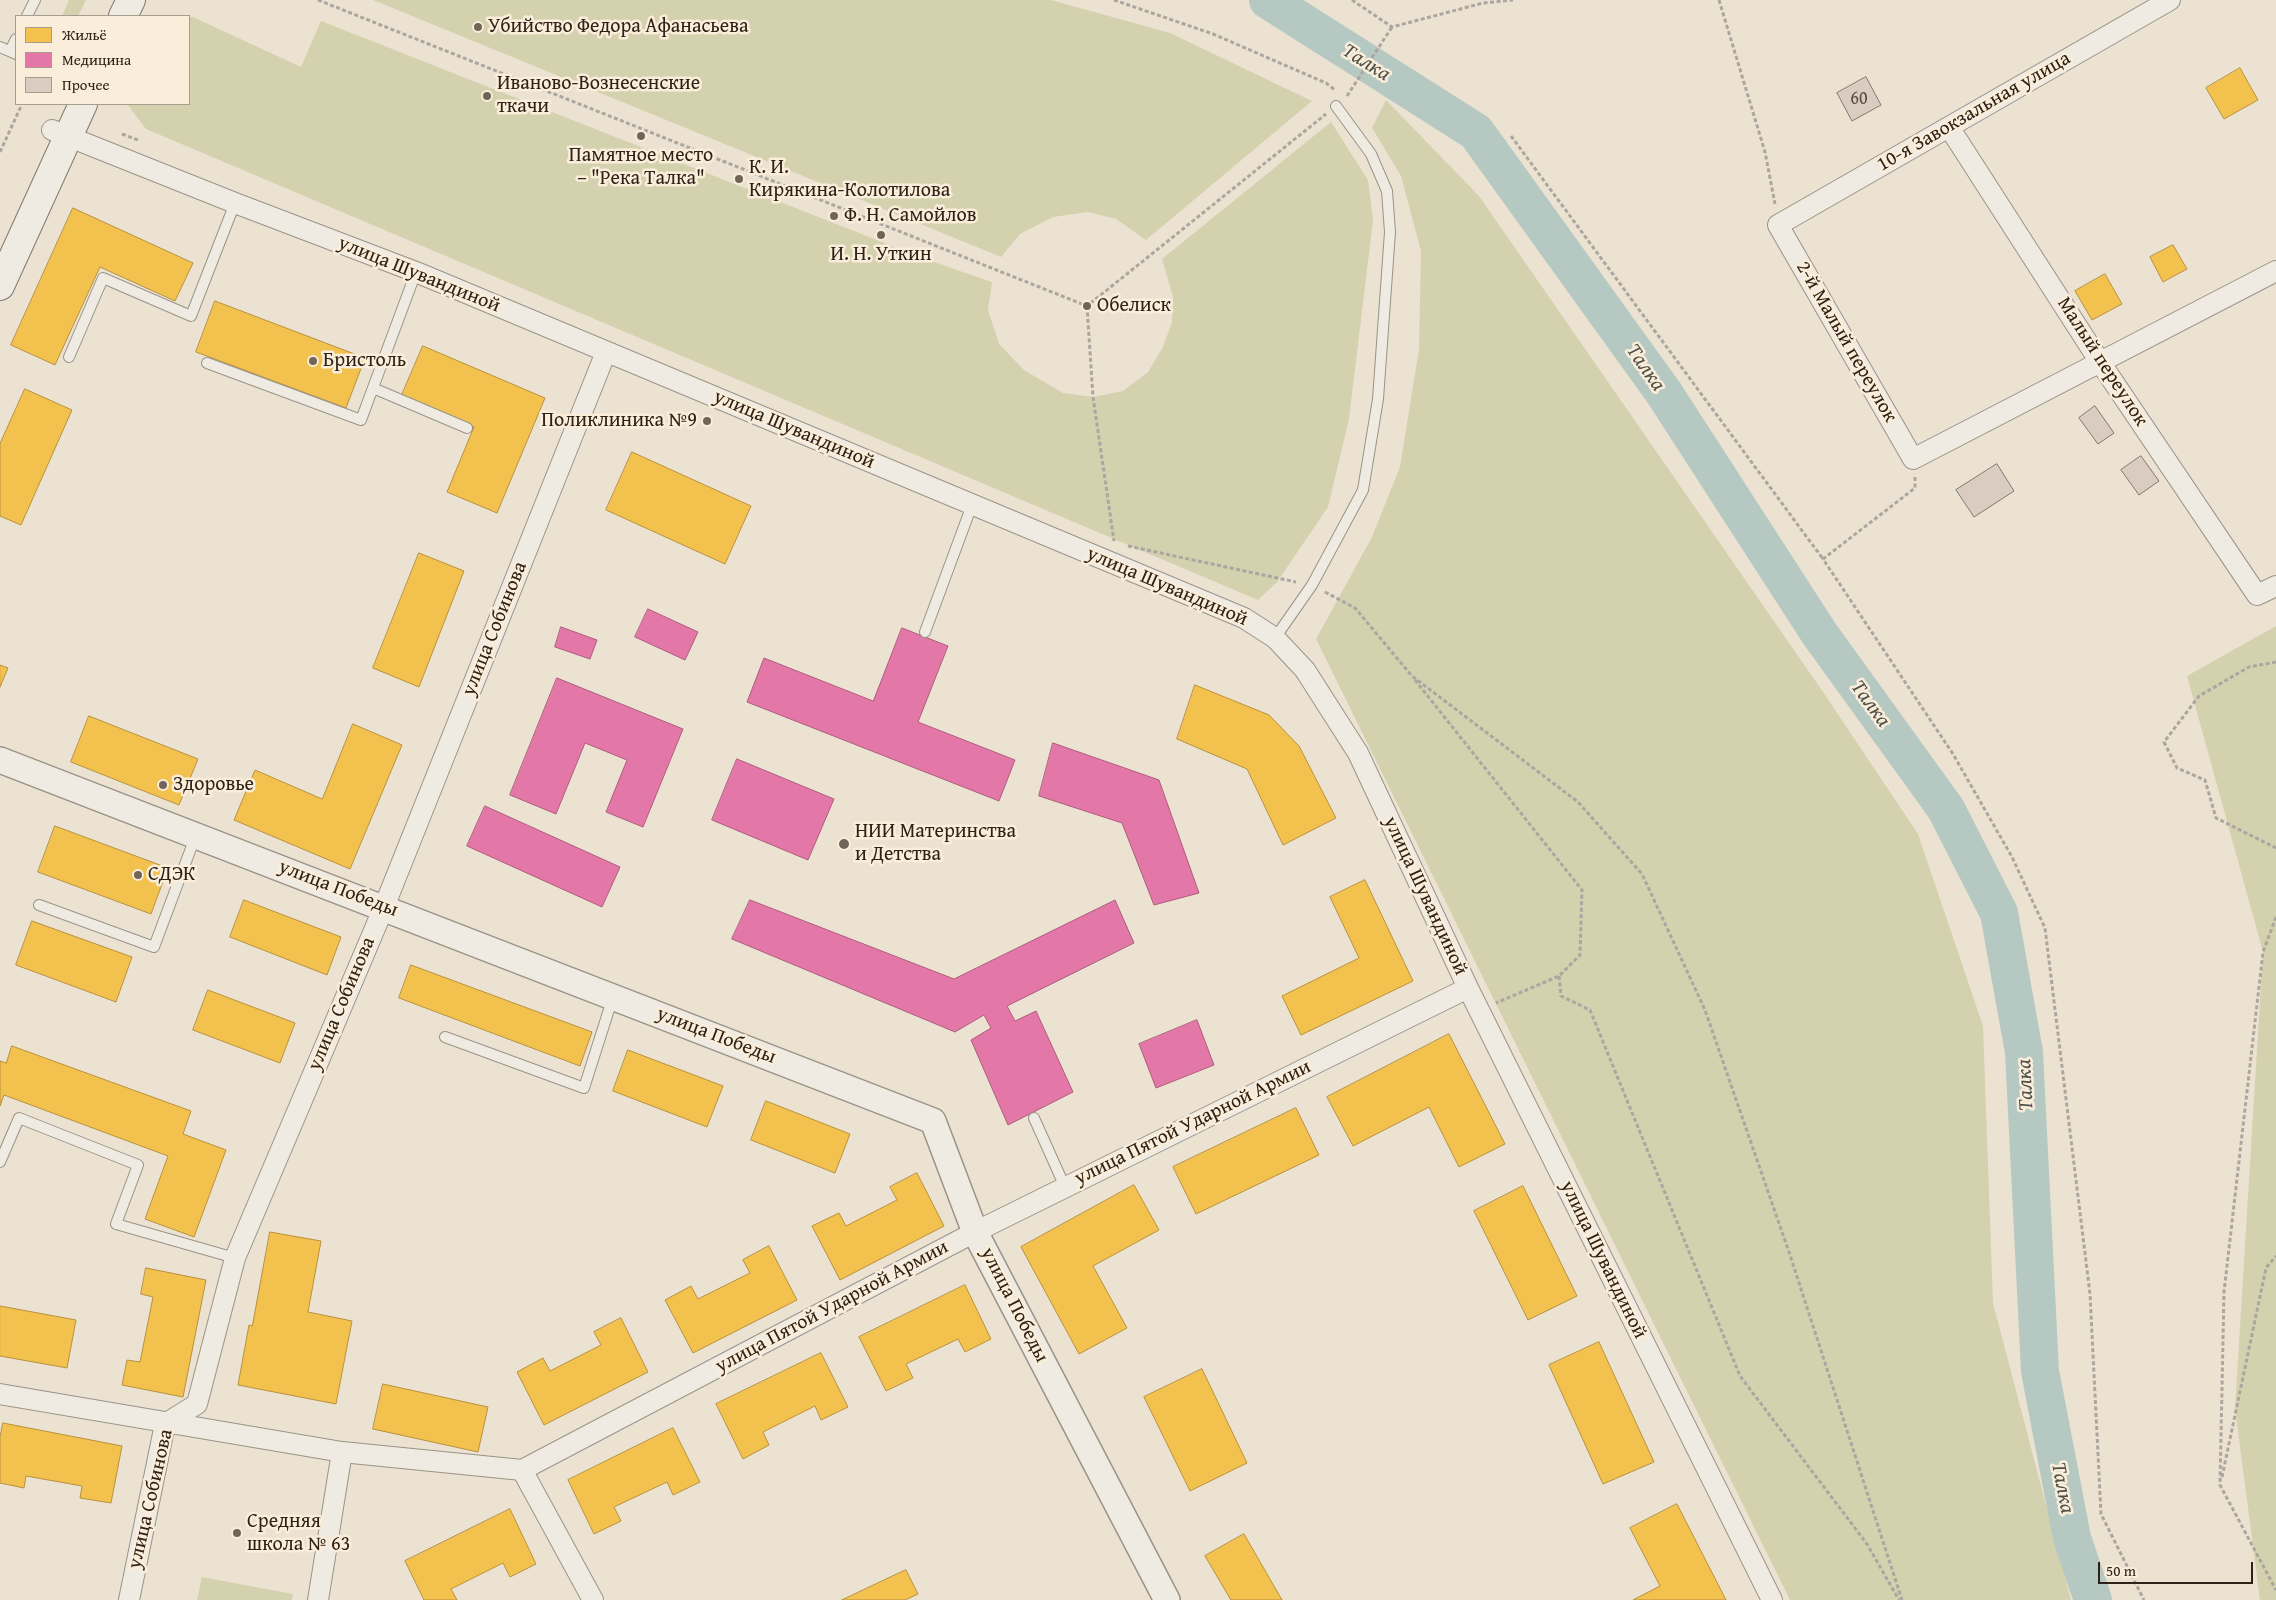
<!DOCTYPE html>
<meta charset="utf-8">
<style>
body{margin:0}
#map{position:relative;width:2276px;height:1600px;overflow:hidden;background:#ece2d2;font-family:"Gentium Book Plus",serif}
canvas{display:block}
.legend{position:absolute;left:15px;top:15px;width:175px;height:90px;box-sizing:border-box;background:#faeedb;border:1px solid #a89c8d;margin:0;padding:6px 9px;list-style:none;font-size:15px;color:#2e2117}
.legend li{display:flex;align-items:center;gap:10px;height:25px}
.legend b{width:25px;border:1px solid #a89c8d}
.scale{position:absolute;left:2098px;top:1562px;width:155px;height:22px;box-sizing:border-box;border:2px solid #2e2117;border-top:0;padding-left:6px;font-size:15px;line-height:18px;white-space:nowrap;color:#2e2117;-webkit-text-stroke:4px #faeedb;paint-order:stroke}
</style>
<div id="map">
<canvas width="2276" height="1600"></canvas>
<ul class="legend">
<li><b style="height:14px;background:#f2c14e"></b>Жильё</li>
<li><b style="height:14px;background:#e377a8"></b>Медицина</li>
<li><b style="height:14px;background:#dbccc2"></b>Прочее</li>
</ul>
<div class="scale">50 m</div>
</div>
<script>
const ctx = document.querySelector('canvas').getContext('2d');
ctx.lineJoin = 'round';
function fillPath(path, color) { ctx.fillStyle = color; ctx.fill(path, 'evenodd'); }
function trace(path, color, width, dash) { ctx.strokeStyle = color; ctx.lineWidth = width; ctx.lineCap = dash ? 'butt' : 'round'; ctx.setLineDash(dash || []); ctx.stroke(path); }
function drawText(font, color, halo, rows, align = 'center') {
  ctx.font = font + ' "Gentium Book Plus",serif'; ctx.lineWidth = 5; ctx.setLineDash([]); ctx.textBaseline = 'middle'; ctx.strokeStyle = halo; ctx.fillStyle = color; for (const [text, x, y, turn = 0] of rows) {
    ctx.save(); ctx.translate(x, y); ctx.rotate((+turn || 0) * Math.PI / 180); ctx.textAlign = isNaN(turn) ? turn : align; if (halo) ctx.strokeText(text, 0, 0); ctx.fillText(text, 0, 0); ctx.restore();
  }
}
const green = new Path2D(`
 M69,0H86L78,16H62Z
 M373,0H1051L1170,33L1312,101L1146,240L1116,219L1088,212L1053,217L1020,234L1001,257Z
 M189,17H193L301,67L321,21L925,259L992,282L988,310L999,344L1024,370L1063,393L1093,397L1123,391L1148,372L1163,347L1172,322L1173,297L1162,259L1331,122L1368,180L1373,220L1349,419L1328,507L1277,582L1258,600L146,129L127,104H189Z
 M1386,100L1479,196L1821,689L1918,834L1983,1026L1993,1303L2071,1600H1790L1316,639L1372,537L1400,467L1419,349L1421,251L1401,176L1372,128Z
 M2276,626V1600H2260L2235,1408L2263,952L2187,676Z
 M202,1577L293,1594L292,1600H197Z`);
const homes = new Path2D(`
 M2240,68L2258,100L2224,119L2206,88Z
 M73,208L193,263L175,301L100,267L55,365L11,345Z
 M2173,245L2187,269L2163,282L2150,257Z
 M2105,274L2122,304L2092,320L2075,291Z
 M215,301L365,358L346,408L196,352Z
 M423,346L545,398L497,513L447,492L474,427L401,397Z
 M25,389L72,410L21,525L0,516V444Z
 M632,452L751,506L725,564L606,510Z
 M419,553L464,571L419,687L373,668Z
 M0,665L8,668L0,687Z
 M1195,685L1269,715L1299,746L1336,818L1283,845L1247,769L1177,739Z
 M89,716L198,759L179,805L71,762Z
 M353,724L402,745L350,869L234,820L255,770L322,799Z
 M55,826L168,868L151,914L38,872Z
 M1365,880L1413,981L1301,1035L1282,996L1359,958L1330,897Z
 M244,900L341,937L327,975L230,937Z
 M32,921L132,957L116,1002L16,965Z
 M411,965L592,1032L580,1066L399,998Z
 M208,990L295,1023L280,1063L193,1030Z
 M1449,1034L1505,1144L1459,1167L1429,1107L1353,1146L1327,1097Z
 M12,1046L191,1111L183,1134L226,1150L194,1237L145,1219L168,1156L4,1095L0,1106V1061L6,1063Z
 M628,1050L723,1086L707,1127L613,1091Z
 M766,1101L850,1134L835,1173L751,1140Z
 M1296,1108L1319,1155L1196,1214L1173,1167Z
 M917,1173L944,1226L840,1280L812,1226L839,1213L846,1226L897,1200L890,1187Z
 M1134,1185L1159,1230L1093,1266L1127,1328L1079,1354L1021,1247Z
 M1523,1186L1577,1296L1528,1320L1474,1211Z
 M270,1232L321,1241L308,1312L352,1321L336,1404L238,1385L249,1325L252,1326Z
 M769,1246L797,1300L693,1353L665,1300L691,1286L698,1299L750,1273L743,1260Z
 M146,1268L206,1280L183,1397L122,1385L127,1360L140,1362L153,1297L141,1294Z
 M965,1285L991,1339L965,1352L958,1339L906,1364L913,1378L886,1391L859,1337Z
 M0,1306L76,1320L67,1368L0,1356Z
 M621,1318L648,1372L544,1425L517,1372L543,1358L550,1371L601,1345L594,1332Z
 M1599,1342L1654,1462L1603,1484L1549,1365Z
 M821,1353L848,1407L821,1420L815,1406L763,1432L769,1445L743,1459L716,1404Z
 M1202,1369L1247,1463L1190,1491L1144,1397Z
 M383,1384L488,1407L478,1452L373,1429Z
 M3,1423L122,1446L111,1503L80,1498L82,1486L26,1476L24,1488L0,1483V1438Z
 M673,1428L700,1482L673,1495L667,1482L614,1507L621,1521L594,1534L568,1480Z
 M1677,1504L1726,1600H1633L1660,1586L1630,1528Z
 M510,1509L536,1564L510,1577L503,1563L451,1589L457,1600H424L405,1561Z
 M1244,1534L1282,1600H1231L1205,1556Z
 M906,1570L918,1594L905,1600H842Z`);
const health = new Path2D(`
 M648,609L698,632L685,660L635,637Z
 M561,627L597,640L590,659L555,647Z
 M902,628L948,646L918,722L1015,760L999,801L747,702L764,658L873,701Z
 M557,678L683,729L643,827L606,812L627,760L585,743L556,814L510,795Z
 M1053,743L1159,780L1199,893L1154,905L1122,823L1039,796Z
 M737,759L834,799L808,860L712,820Z
 M485,806L620,867L602,907L467,846Z
 M750,900L954,979L1115,900L1134,943L1007,1006L1015,1021L1036,1011L1073,1092L1008,1125L971,1040L991,1028L984,1015L955,1032L732,939Z
 M1197,1020L1214,1065L1156,1088L1139,1044Z`);
const river = new Path2D(`
 M1268,0L1476,132L1664,393L1819,633L1946,809L1999,913L2024,1052L2040,1371L2072,1538L2093,1600`);
const building = new Path2D(`
 M1866,77L1881,105L1852,121L1837,93Z
 M2095,406L2114,433L2098,444L2079,418Z
 M2141,456L2159,481L2139,495L2121,470Z
 M1997,464L2014,491L1974,517L1956,490Z`);
const path = new Path2D(`
 M318,0L1087,306L1326,114
 M1114,0L1213,34L1326,83L1335,90
 M1352,0L1392,27L1483,3L1513,0
 M1719,0L1765,152L1775,204
 M1347,96L1392,27
 M122,134L138,140
 M1511,136L1823,559
 M0,152L22,104
 M1087,306L1093,397L1114,541
 M1915,477V488L1823,559L1953,754L2012,857L2045,928L2090,1294L2101,1514L2144,1600
 M1128,546L1296,582
 M1325,592L1355,608L1412,676L1578,802L1642,874L1705,1010L1790,1255L1902,1600
 M2276,662L2249,667L2199,696L2164,742L2177,768L2205,780L2216,818L2276,848
 M1415,680L1582,890L1580,955L1559,976L1496,1003
 M2276,917L2263,952L2224,1292L2220,1485L2276,1590
 M1559,976L1561,996L1590,1010L1740,1376L1867,1544L1899,1600
 M2222,1477L2266,1268L2276,1256`);
const service = new Path2D(`
 M27,16L35,0
 M0,47L16,54
 M10,51L16,39
 M69,357L103,278L191,316L235,203
 M207,363L361,420L416,272
 M373,388L467,428
 M925,632L972,505
 M1275,638L1312,585L1363,490L1378,399L1390,232L1387,191L1371,154L1336,106
 M39,905L154,947L196,835
 M445,1037L584,1088L613,997
 M1034,1118L1065,1187
 M0,1162L19,1118L138,1165L116,1224L235,1258`);
const minor = new Path2D(`
 M2170,0L1778,225L1913,459L2276,271
 M1949,127L2100,362L2257,595L2276,586
 M52,130L235,203L416,272L1244,618L1275,638L1305,670L1358,753L1468,988L1772,1600
 M0,1394L342,1452L522,1470L975,1232L1468,988
 M522,1470L593,1600
 M129,1600L165,1424L197,1404L235,1258L384,907L606,352
 M318,1600L342,1452`);
const tertiary = new Path2D(`
 M0,760L933,1121L975,1232L1167,1600`);
const secondary = new Path2D(`
 M123,16L131,0
 M0,286L83,104`);
const markers = [
 [478,27,5,"#706558"],
 [487,96,5,"#706558"],
 [641,136,5,"#706558"],
 [739,179,5,"#706558"],
 [834,216,5,"#706558"],
 [881,235,5,"#706558"],
 [1087,306,5,"#706558"],
 [313,361,5,"#706558"],
 [707,421,5,"#706558"],
 [163,785,5,"#706558"],
 [844,844,6,"#706558"],
 [138,875,5,"#706558"],
 [237,1533,5,"#706558"]
];
const numberNames = [
 ["60",1859,99]
];
const poiNames = [
 ["Убийство Федора Афанасьева",488,27],
 ["Иваново-Вознесенские",497,84],
 ["ткачи",497,107],
 ["Памятное место",641,156,"center"],
 ["– \"Река Талка\"",641,179,"center"],
 ["К. И.",749,168],
 ["Кирякина-Колотилова",749,191],
 ["Ф. Н. Самойлов",844,216],
 ["И. Н. Уткин",881,255,"center"],
 ["Обелиск",1097,306],
 ["Бристоль",323,361],
 ["Поликлиника №9",697,421,"right"],
 ["Здоровье",173,785],
 ["НИИ Материнства",855,832],
 ["и Детства",855,855],
 ["СДЭК",148,875],
 ["Средняя",247,1522],
 ["школа № 63",247,1545]
];
const streetNames = [
 ["10-я Завокзальная улица",1974,112,-30],
 ["улица Шувандиной",419,275,22],
 ["2-й Малый переулок",1846,342,60],
 ["Малый переулок",2102,362,57],
 ["улица Шувандиной",794,430,23],
 ["улица Шувандиной",1167,587,23],
 ["улица Собинова",495,629,-68],
 ["улица Победы",338,889,21],
 ["улица Шувандиной",1425,896,65],
 ["улица Собинова",342,1004,-67],
 ["улица Победы",716,1036,21],
 ["улица Пятой Ударной Армии",1193,1123,-26],
 ["улица Шувандиной",1603,1260,64],
 ["улица Победы",1014,1305,63],
 ["улица Пятой Ударной Армии",832,1307,-28],
 ["улица Собинова",151,1499,-77]
];
const waterNames = [
 ["Талка",1366,63,32],
 ["Талка",1645,368,55],
 ["Талка",1870,704,54],
 ["Талка",2026,1085,-93],
 ["Талка",2062,1488,79]
];
fillPath(green, '#d4d1af');
fillPath(homes, '#f2c14e');
trace(homes, '#b7913e', 1);
fillPath(health, '#e377a8');
trace(health, '#ad5d7c', 1);
trace(river, '#b5c9c2', 38);
fillPath(building, '#dbccc2');
trace(building, '#80786f', 1);
trace(service, '#9a9388', 12);
trace(minor, '#9a9388', 22);
trace(tertiary, '#9a9388', 28);
trace(secondary, '#80786f', 30);
trace(path, '#aba69f', 3, [4, 2.5]);
trace(service, '#efeae2', 10);
trace(minor, '#efeae2', 20);
trace(tertiary, '#efeae2', 25);
trace(secondary, '#efeae2', 28);
for (const [x, y, r, color] of markers) { const dot = new Path2D(); dot.arc(x, y, r, 0, 2 * Math.PI); ctx.fillStyle = color; ctx.fill(dot); trace(dot, '#faeedb', 2); }
drawText('18px', '#594c42', null, numberNames);
drawText('20px', '#2e2117', '#faeedb', poiNames, 'left');
drawText('20px', '#2e2117', '#faeedb', streetNames);
drawText('italic 21px', '#505048', '#faeedb', waterNames);
</script>
